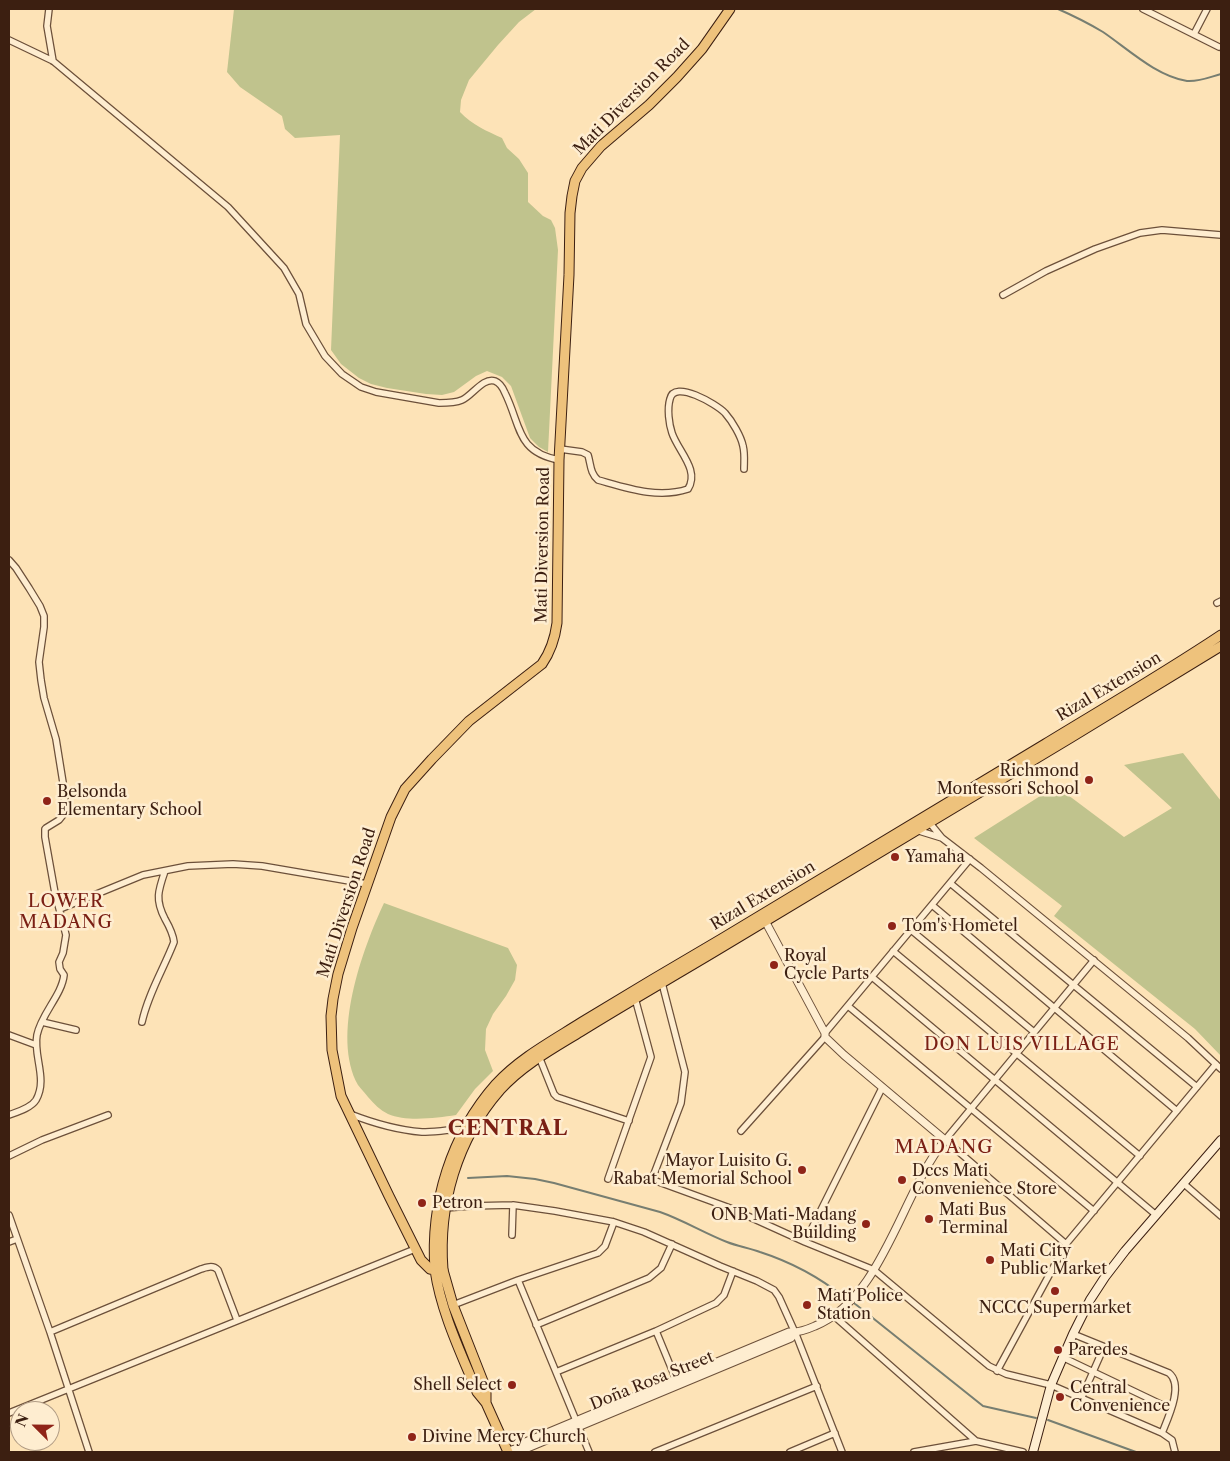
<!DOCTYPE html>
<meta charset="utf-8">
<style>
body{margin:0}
#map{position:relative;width:1230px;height:1461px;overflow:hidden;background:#fde3b7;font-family:"Libre Caslon Text",serif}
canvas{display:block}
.frame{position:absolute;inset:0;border:10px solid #3c1f11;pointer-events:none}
.north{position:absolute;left:10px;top:1401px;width:50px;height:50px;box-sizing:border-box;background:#feedd0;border:1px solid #b09b84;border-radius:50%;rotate:293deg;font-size:14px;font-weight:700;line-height:20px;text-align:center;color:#3c1f11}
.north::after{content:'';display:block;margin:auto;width:18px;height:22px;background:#8f2418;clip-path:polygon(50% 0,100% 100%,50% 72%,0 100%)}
</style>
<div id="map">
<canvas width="1230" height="1461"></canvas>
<div class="frame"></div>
<div class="north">N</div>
</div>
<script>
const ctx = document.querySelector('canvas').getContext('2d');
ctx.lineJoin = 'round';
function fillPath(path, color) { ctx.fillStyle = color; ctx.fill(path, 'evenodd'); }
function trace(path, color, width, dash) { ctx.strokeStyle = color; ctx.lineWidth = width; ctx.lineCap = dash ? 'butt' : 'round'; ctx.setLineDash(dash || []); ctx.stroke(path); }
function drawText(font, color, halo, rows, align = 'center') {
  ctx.font = font + ' "Libre Caslon Text",serif'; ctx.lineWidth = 5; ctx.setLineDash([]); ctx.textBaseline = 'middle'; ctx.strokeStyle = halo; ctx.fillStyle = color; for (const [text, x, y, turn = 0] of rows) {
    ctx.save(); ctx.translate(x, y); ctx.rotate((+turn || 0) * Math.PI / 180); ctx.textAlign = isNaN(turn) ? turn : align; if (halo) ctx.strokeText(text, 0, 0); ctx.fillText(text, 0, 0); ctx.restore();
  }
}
const green = new Path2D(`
 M234,9H536L519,22L498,45L469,80L461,100L460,112C472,125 487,131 502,138L507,148L519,159L528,173V202L543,216L551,220L555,228L558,250L548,452L539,447L530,438L511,386L502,377L487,371L476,376L454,392L442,395L426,394L387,388L371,384L359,378L341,364L331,350L340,135L295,138L285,129L282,116L240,87L227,72Z
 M1183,753L1221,801V1056L1195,1029L1054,916L1062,906L974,838L1056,786L1124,837L1172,808L1124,765Z
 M384,903L508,948L517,965L515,980L506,996L493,1014L486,1029L485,1050L493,1071L475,1089L456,1115C436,1118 407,1122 388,1114C380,1110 374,1104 368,1097C365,1093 361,1089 358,1085C331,1036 362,950 384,903Z`);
const stream = new Path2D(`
 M1058,9C1074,16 1088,23 1103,32C1128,49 1156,76 1187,81C1199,82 1210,77 1221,74
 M468,1178L507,1176L535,1179L554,1183L660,1212C683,1220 704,1233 727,1242C737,1246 749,1248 760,1252C791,1262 819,1277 844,1297
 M854,1303L983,1406L1036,1418
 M1048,1420L1136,1452`);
const minor = new Path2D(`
 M49,9L47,26L53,61
 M1143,9L1219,47
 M1194,34L1207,9
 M9,40L53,61L228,207L284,268L299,294L306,324L325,356L342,374L361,387L376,392L439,403C447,403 455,403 462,400C472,396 483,377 495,381C500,383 503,388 505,393C521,425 516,452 559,460
 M1003,295L1046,271L1095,249L1140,233L1162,230L1221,235
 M560,449L582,452L588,455C591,465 590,473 598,480C627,488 658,499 688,489C700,470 678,451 672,433C669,424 667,409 670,399C674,379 716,404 725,413C732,421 741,436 743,446C745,454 744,462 744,469
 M9,560L16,568L29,588L40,606L44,616V627L39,662L41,680L44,698L56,739L65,795L63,815L59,820L46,828L45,829V837L55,893L66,935L63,953L59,962L60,969L64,975C62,995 41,1014 37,1035C33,1056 48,1079 36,1100C31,1108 17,1112 9,1115
 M1217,603L1221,601
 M929,822L942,838L981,868L1188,1038L1221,1069
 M916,830L942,838
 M950,883L1197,1087
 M932,905L1177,1111
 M60,909L143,875L188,866L233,864L262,866L367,884
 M911,930L1034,1032
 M893,951L1140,1156
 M872,977L1155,1214
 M662,983L685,1072L681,1103L654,1174V1178L656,1181L730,1208L805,1242L874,1270L989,1366L1006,1374L1051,1385L1162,1433L1172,1440L1175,1452
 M848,1006L1094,1211
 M42,1022L76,1030
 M142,1022C148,994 164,968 174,942C173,933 169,926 165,919C155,900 158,891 165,871
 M825,1033L970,859
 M9,1035L36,1045
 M538,1054L554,1094L557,1097L629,1121
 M350,1114C373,1123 397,1130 422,1132C436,1132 452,1129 465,1130
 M741,1131L825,1037
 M9,1156L42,1140L108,1115
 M608,1179L651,1057L635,998
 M1183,1183L1221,1216
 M446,1208L470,1206L513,1205L555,1211L614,1222L644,1232L720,1266L757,1281L774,1290L779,1297L797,1337L842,1452
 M9,1215L50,1332L89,1452
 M512,1235L513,1205
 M9,1242L17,1239
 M805,1242L882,1088
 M1066,1244L945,1140L1094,960
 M518,1280L589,1452
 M453,1305L518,1280L598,1253L605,1246L614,1222
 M834,1316L976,1441
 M536,1325L649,1278L661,1268L672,1244
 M656,1331L677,1382
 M50,1332L201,1269C208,1267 213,1265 218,1270L237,1320
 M1073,1334L1169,1373C1184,1385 1168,1418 1162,1433
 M1062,1357L1171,1409
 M997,1371L1066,1244L1216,1064
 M556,1372L656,1331L716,1303L724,1295L733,1271
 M1081,1399L1104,1347
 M9,1413L415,1249
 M655,1452L817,1386
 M790,1452L835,1433
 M914,1452L976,1441L1023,1452`);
const tertiary = new Path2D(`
 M518,1448L525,1449L791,1338L795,1333
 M508,1451L518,1448L523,1443L789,1332C798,1333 806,1330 815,1326C883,1298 901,1194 945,1140L844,1055L825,1037V1033L763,917`);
const secondary = new Path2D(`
 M1033,1452L1051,1385L1073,1334L1090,1300L1105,1277L1125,1251L1221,1140`);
const primary = new Path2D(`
 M435,1270C430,1203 451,1135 496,1084C520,1058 552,1041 582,1022C628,994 675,966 723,938C831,874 938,809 1045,744C1104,708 1164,673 1221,635
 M443,1270C438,1205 457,1139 500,1090C523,1065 552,1049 580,1032C628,1002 676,975 724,946C891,847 1056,747 1221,646`);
const trunk = new Path2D(`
 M435,1270C441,1312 461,1353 477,1392L486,1403L508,1452
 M486,1403V1389L453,1305L443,1270H435L430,1269L421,1260L389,1196L341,1096L332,1050L331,1016L333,999L338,974L352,928L391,817L405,789L432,759L469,721L542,664C551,651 555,638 557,623L559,460L569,275L570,213L572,196L575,181L582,168L601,146L649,105L677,77L702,49L730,9`);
const markers = [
 [1089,780,5,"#8f2418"],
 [47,801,5,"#8f2418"],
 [895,857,5,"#8f2418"],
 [892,926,5,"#8f2418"],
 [774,965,5,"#8f2418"],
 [802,1170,5,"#8f2418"],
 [902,1180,5,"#8f2418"],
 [422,1203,5,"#8f2418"],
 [929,1219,5,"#8f2418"],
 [866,1224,5,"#8f2418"],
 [990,1260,5,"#8f2418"],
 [1055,1291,5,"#8f2418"],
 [807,1305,5,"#8f2418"],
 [1058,1350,5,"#8f2418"],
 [512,1385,5,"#8f2418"],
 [1060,1397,5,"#8f2418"],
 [412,1437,5,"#8f2418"]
];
const streetNames = [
 ["Mati Diversion Road",632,97,-45],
 ["Mati Diversion Road",543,545,-89],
 ["Rizal Extension",1109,687,-31],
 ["Rizal Extension",763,896,-31],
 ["Mati Diversion Road",347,903,-72],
 ["Doña Rosa Street",652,1381,-22]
];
const poiNames = [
 ["Richmond",1079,771,"right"],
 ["Montessori School",1079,789,"right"],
 ["Belsonda",57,792],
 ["Elementary School",57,810],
 ["Yamaha",905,857],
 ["Tom's Hometel",902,926],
 ["Royal",784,956],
 ["Cycle Parts",784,974],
 ["Mayor Luisito G.",792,1161,"right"],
 ["Rabat Memorial School",792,1179,"right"],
 ["Dccs Mati",912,1171],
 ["Convenience Store",912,1189],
 ["Petron",432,1203],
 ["Mati Bus",939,1210],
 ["Terminal",939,1228],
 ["ONB Mati-Madang",856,1215,"right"],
 ["Building",856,1233,"right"],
 ["Mati City",1000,1251],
 ["Public Market",1000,1269],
 ["Mati Police",817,1296],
 ["Station",817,1314],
 ["NCCC Supermarket",1055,1308,"center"],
 ["Paredes",1068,1350],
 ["Shell Select",502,1385,"right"],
 ["Central",1070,1388],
 ["Convenience",1070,1406],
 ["Divine Mercy Church",422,1437]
];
const neighbourhoodNames = [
 ["LOWER",66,902],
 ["MADANG",66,923],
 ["DON LUIS VILLAGE",1022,1045]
];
const quarterNames = [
 ["MADANG",944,1148]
];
const districtNames = [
 ["CENTRAL",508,1129]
];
fillPath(green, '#c0c38d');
trace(stream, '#777e71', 2);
trace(minor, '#6c503a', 8);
trace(tertiary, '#6c503a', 9);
trace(secondary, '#3c1f11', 10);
trace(primary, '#3c1f11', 11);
trace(trunk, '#3c1f11', 11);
trace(minor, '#feedd0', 5.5);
trace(tertiary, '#feedd0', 7);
trace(secondary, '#feedd0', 8);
trace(primary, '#eec27c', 9);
trace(trunk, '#eec27c', 9);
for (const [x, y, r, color] of markers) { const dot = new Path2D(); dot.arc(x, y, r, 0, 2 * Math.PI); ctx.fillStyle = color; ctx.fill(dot); trace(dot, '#feedd0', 2); }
drawText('16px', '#3c1f11', '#feedd0', streetNames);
drawText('16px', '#3c1f11', '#feedd0', poiNames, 'left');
ctx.letterSpacing = '1px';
drawText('18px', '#7a1f14', '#feedd0', neighbourhoodNames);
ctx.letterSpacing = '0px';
ctx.letterSpacing = '1px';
drawText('19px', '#7a1f14', '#feedd0', quarterNames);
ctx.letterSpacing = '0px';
ctx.letterSpacing = '1px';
drawText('bold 21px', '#7a1f14', '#feedd0', districtNames);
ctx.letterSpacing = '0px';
</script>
